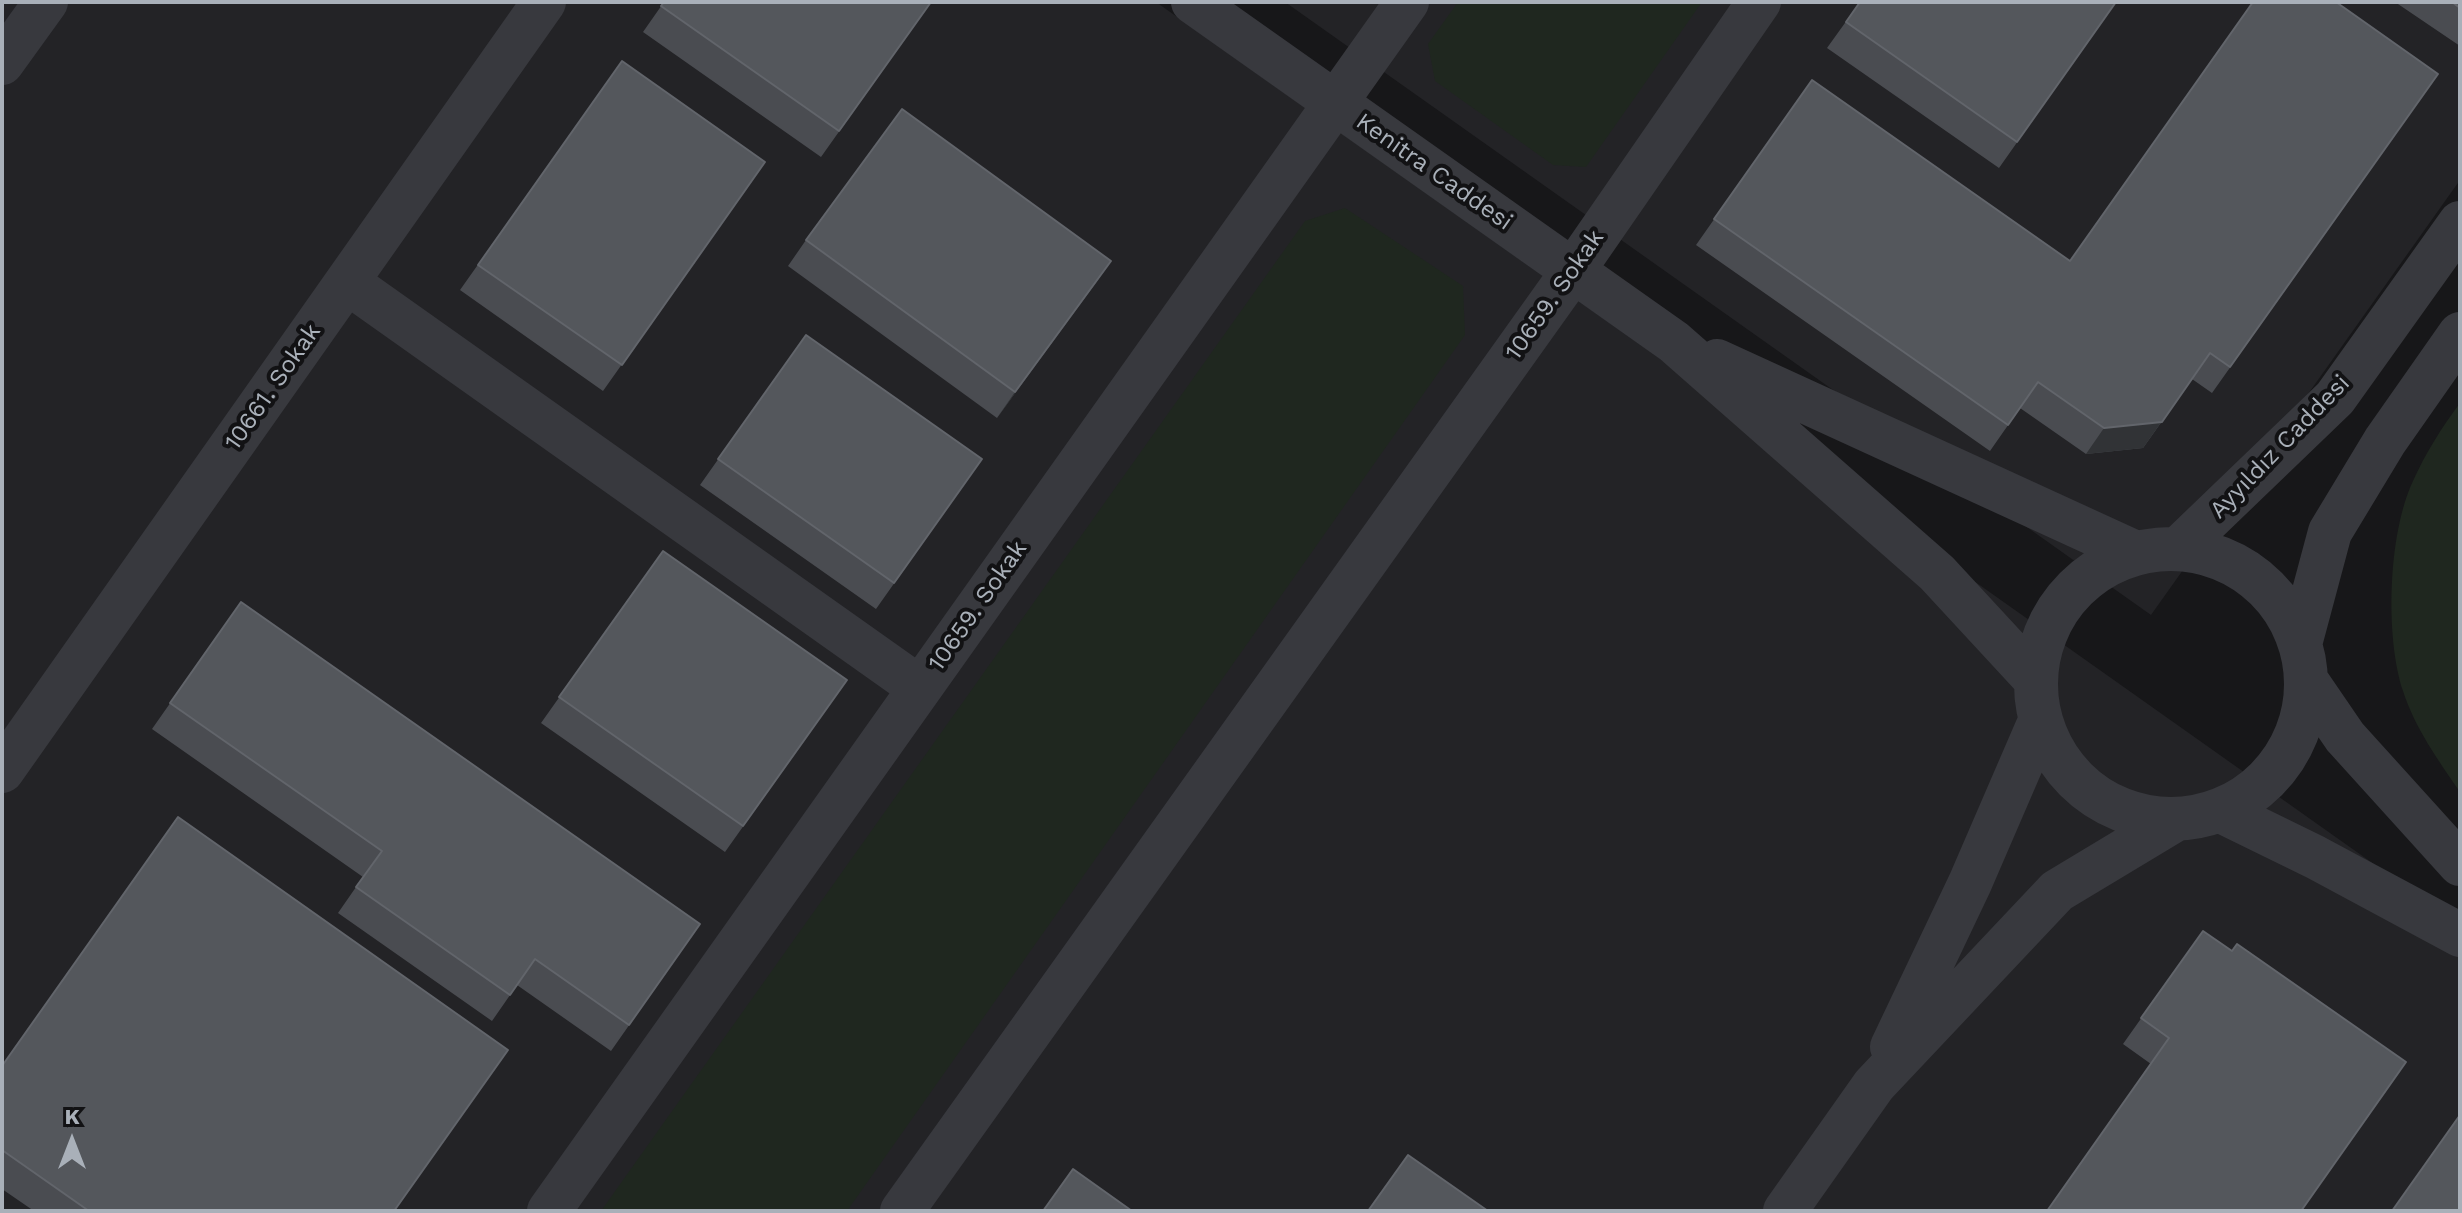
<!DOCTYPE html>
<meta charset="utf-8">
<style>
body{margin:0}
#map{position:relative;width:2462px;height:1213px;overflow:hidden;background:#171719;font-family:"Work Sans",sans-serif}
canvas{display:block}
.frame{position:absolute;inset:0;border:4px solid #a9b0b9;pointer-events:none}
.north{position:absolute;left:32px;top:1101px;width:80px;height:80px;-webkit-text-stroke:6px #121214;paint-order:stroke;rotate:0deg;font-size:22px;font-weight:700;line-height:32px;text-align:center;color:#a9b0b9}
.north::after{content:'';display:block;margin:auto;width:28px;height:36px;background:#a9b0b9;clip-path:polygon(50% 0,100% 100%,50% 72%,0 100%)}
</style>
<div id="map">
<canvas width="2462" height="1213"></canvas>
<div class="frame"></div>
<div class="north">K</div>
</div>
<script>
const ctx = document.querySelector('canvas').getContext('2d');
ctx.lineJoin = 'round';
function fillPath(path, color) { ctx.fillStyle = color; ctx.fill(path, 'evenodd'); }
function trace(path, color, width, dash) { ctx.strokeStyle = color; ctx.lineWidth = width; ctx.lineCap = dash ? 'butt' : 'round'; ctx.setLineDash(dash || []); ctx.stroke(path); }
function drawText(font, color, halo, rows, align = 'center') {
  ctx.font = font + ' "Work Sans",sans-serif'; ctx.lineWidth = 8; ctx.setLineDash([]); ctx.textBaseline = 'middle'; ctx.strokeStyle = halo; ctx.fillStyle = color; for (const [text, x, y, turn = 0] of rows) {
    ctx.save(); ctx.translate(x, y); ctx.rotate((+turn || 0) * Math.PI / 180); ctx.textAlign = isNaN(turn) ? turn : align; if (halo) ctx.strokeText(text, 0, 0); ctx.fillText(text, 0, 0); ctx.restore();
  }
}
const built = new Path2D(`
 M2,2H1156L2460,925V1211H2Z
 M1285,2H2460V180L2151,615Z`);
const green = new Path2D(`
 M1458,2H1702L1586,167L1553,165L1435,81L1428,44Z
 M1345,208L1463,286L1465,335L847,1211H601L1305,221Z
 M2460,403V792C2438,760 2415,728 2403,691C2385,636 2388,534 2413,481C2425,454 2442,427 2460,403Z`);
const minor = new Path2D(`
 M1193,2L1674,342L1937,573L2035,679
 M2,63L46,2
 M347,282L920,688
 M1717,361L2136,553
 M2178,549L2335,398L2460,223
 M2036 684a135 135 0 1 1 270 0a135 135 0 1 1-270 0Z
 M2300,644L2330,532L2385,441L2460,334
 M2306,680L2345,737L2460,864
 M2,771L544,2
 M2221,811L2315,857L2460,935
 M1892,1047L1970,883L2040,721
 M549,1211L1407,2
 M902,1211L1573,271L1759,2
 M1785,1211L1874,1085L2057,891L2175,820`);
const wall = new Path2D(`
 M664,2H931L821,157L643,32Z
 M1860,2H2116L1999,168L1827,48Z
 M2395,2H2460V46Z
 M622,61L765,162L603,391L460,290Z
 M2438,74L2212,393L2192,379L2143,448L2086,454L2020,408L1990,451L1696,245L1812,80L2070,261Z
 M806,240L1111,261L997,418L788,266Z
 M806,335L982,459L876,609L700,485Z
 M663,551L847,680L725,852L541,723Z
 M241,602L700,924L611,1051L517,985L492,1021L338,913L363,877L152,729Z
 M2203,931L2232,951L2151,1064L2123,1044Z
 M2,1066L395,1211H34L2,1189Z`);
const shadedWall = new Path2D(`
 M1111,261L1093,287L997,418L1015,392Z
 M2210,353L2143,448L2086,454L2104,428Z`);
const building = new Path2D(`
 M664,2H931L839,131L661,6Z
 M1860,2H2116L2017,142L1846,22Z
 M2253,2H2336L2438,74L2230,367L2210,353L2162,422L2104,428L2038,382L2008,425L1714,219L1812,80L2070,261Z
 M2452,2H2460V8Z
 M622,61L765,162L622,365L478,265Z
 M902,109L1111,261L1015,392L806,240Z
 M806,335L982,459L894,583L718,459Z
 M663,551L847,680L743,826L559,697Z
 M241,602L700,924L629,1025L535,959L510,995L356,887L382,851L170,703Z
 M178,817L508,1050L394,1211H89L2,1150V1066Z
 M2203,931L2232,951L2237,944L2406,1062L2301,1211H2047L2169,1038L2141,1018Z
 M2460,1115V1211H2392Z
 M1408,1155L1488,1211H1368Z
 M1073,1169L1132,1211H1043Z`);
const streetNames = [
 ["Kenitra Caddesi",1434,172,35],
 ["10659. Sokak",1555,295,-55],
 ["10661. Sokak",273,387,-55],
 ["Ayyıldız Caddesi",2280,447,-46],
 ["10659. Sokak",978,606,-55]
];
fillPath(built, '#232326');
fillPath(green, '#1f271f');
trace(minor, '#38393e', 44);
fillPath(wall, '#4a4c51');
fillPath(shadedWall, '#313336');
fillPath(building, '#54575c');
trace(building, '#62656b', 2);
drawText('24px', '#a9b0b9', '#121214', streetNames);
</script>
